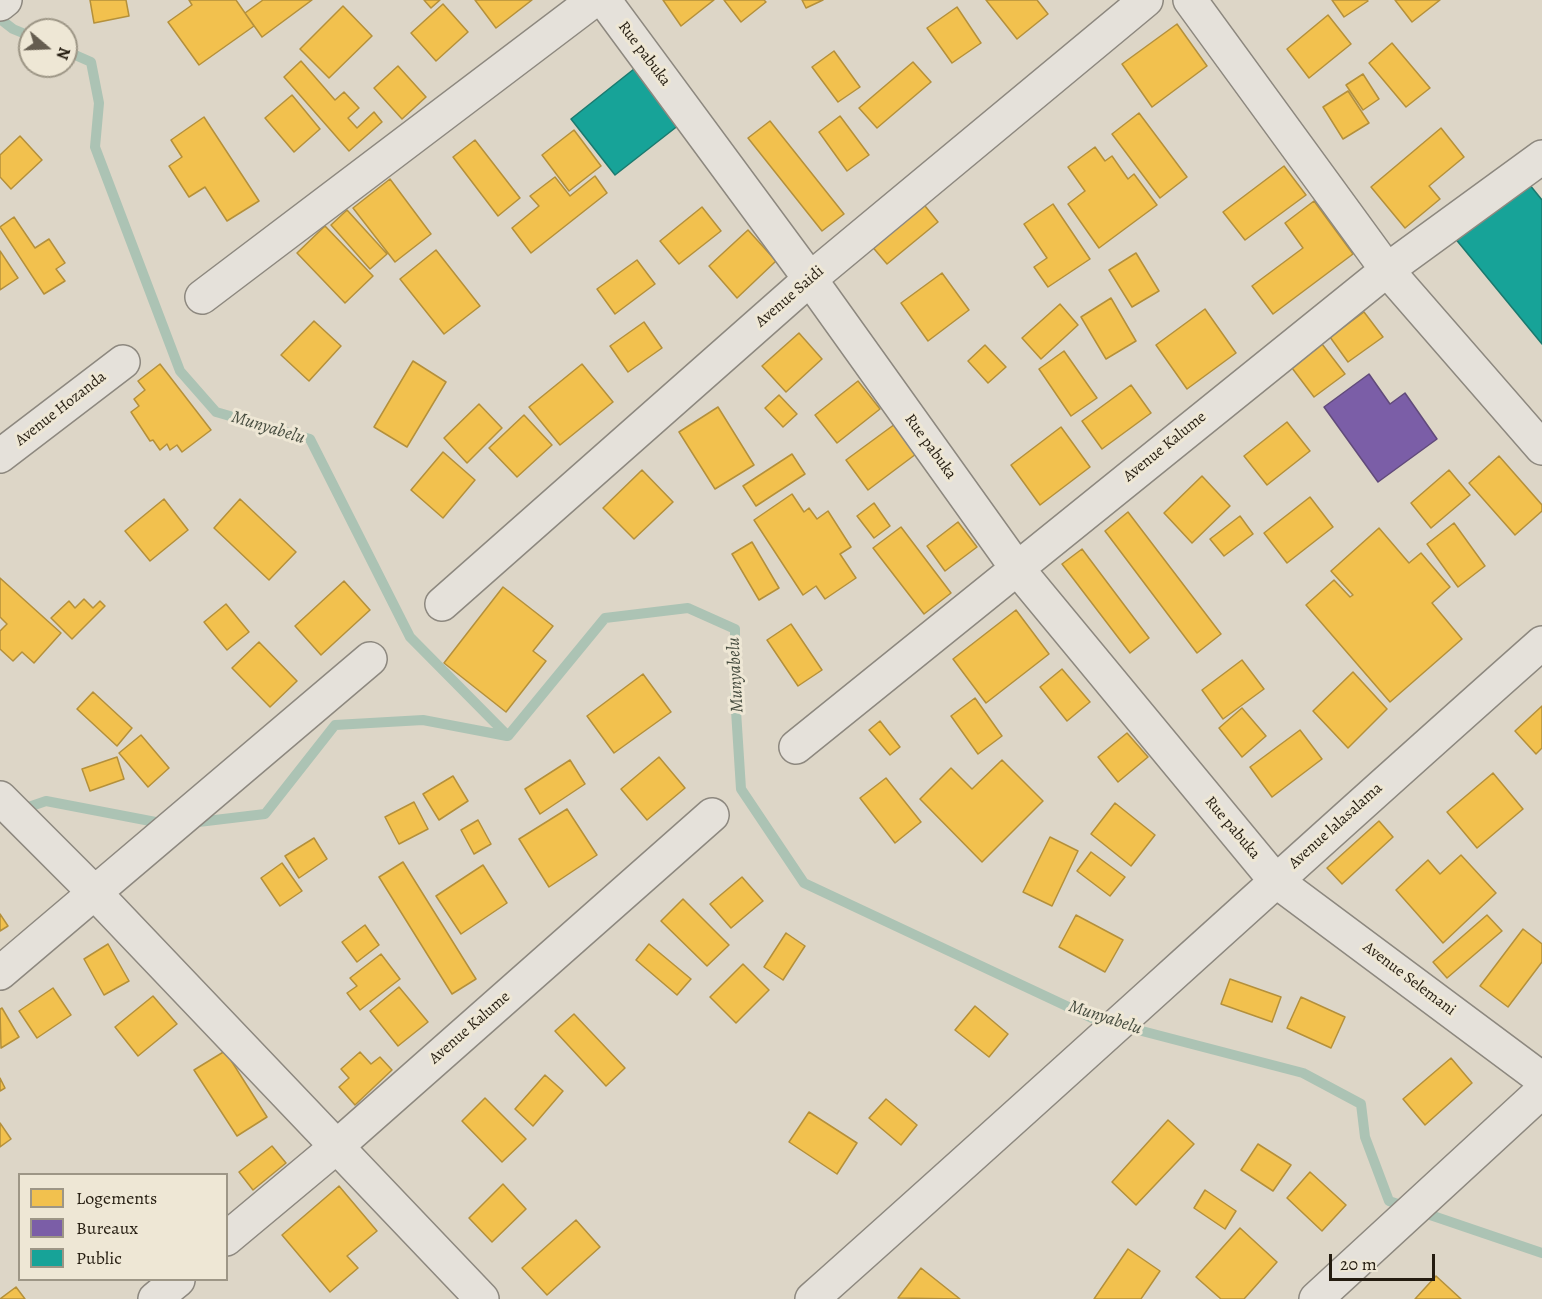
<!DOCTYPE html>
<style>
body{margin:0}
#map{position:relative;width:1542px;height:1299px;overflow:hidden;background:#ddd6c7;font-family:Alegreya,serif}
canvas{display:block}
.legend{position:absolute;left:18px;top:1173px;width:210px;height:108px;box-sizing:border-box;background:#eee7d5;border:2px solid #9d9686;margin:0;padding:8px 10px;list-style:none;font-size:18px;color:#241c10}
.legend li{display:flex;align-items:center;gap:12px;height:30px}
.legend b{width:30px;border:2px solid #9d9686}
.north{position:absolute;left:18px;top:18px;width:60px;height:60px;box-sizing:border-box;background:#eee7d5;border:2px solid #9d9686;border-radius:50%;rotate:109deg;font-size:16px;font-weight:700;line-height:24px;text-align:center;color:#241c10}
.north::after{content:'';display:block;margin:auto;width:21px;height:27px;background:#655d50;clip-path:polygon(50% 0,100% 100%,50% 72%,0 100%)}
.scale{position:absolute;left:1329px;top:1254px;width:106px;height:27px;box-sizing:border-box;border:3px solid #241c10;border-top:0;padding-left:8px;font-size:18px;line-height:21px;white-space:nowrap;color:#241c10;-webkit-text-stroke:4px #eee7d5;paint-order:stroke}
</style>
<div id="map">
<canvas width="1542" height="1299"></canvas>
<ul class="legend">
<li><b style="height:16px;background:#f2c14e"></b>Logements</li>
<li><b style="height:16px;background:#7b5ea7"></b>Bureaux</li>
<li><b style="height:16px;background:#17a398"></b>Public</li>
</ul>
<div class="north">N</div>
<div class="scale">20 m</div>
</div>
<script>
const ctx = document.querySelector('canvas').getContext('2d');
ctx.lineJoin = 'round';
function fillPath(path, color) { ctx.fillStyle = color; ctx.fill(path, 'evenodd'); }
function trace(path, color, width, dash) { ctx.strokeStyle = color; ctx.lineWidth = width; ctx.lineCap = dash ? 'butt' : 'round'; ctx.setLineDash(dash || []); ctx.stroke(path); }
function drawText(font, color, halo, rows, align = 'center') {
  ctx.font = font + ' Alegreya,serif'; ctx.lineWidth = 6; ctx.setLineDash([]); ctx.textBaseline = 'middle'; ctx.strokeStyle = halo; ctx.fillStyle = color; for (const [text, x, y, turn = 0] of rows) {
    ctx.save(); ctx.translate(x, y); ctx.rotate((+turn || 0) * Math.PI / 180); ctx.textAlign = isNaN(turn) ? turn : align; if (halo) ctx.strokeText(text, 0, 0); ctx.fillText(text, 0, 0); ctx.restore();
  }
}
const homes = new Path2D(`
 M90,0H126L129,16L94,23Z
 M189,0H236L254,26L199,65L168,22L192,5Z
 M263,0H312L262,37L245,13Z
 M424,0H440L431,8Z
 M475,0H532L496,28Z
 M663,0H714L681,26Z
 M724,0H764L766,2L741,22Z
 M802,0H823L806,8Z
 M986,0H1037L1048,14L1017,39Z
 M1332,0H1367L1368,1L1344,17Z
 M1395,0H1440L1412,22Z
 M443,4L468,32L436,61L411,33Z
 M343,6L372,36L329,78L300,49Z
 M957,7L981,43L952,63L927,28Z
 M1328,15L1351,44L1309,78L1287,49Z
 M1177,24L1207,66L1152,107L1122,64Z
 M1392,43L1430,88L1406,107L1369,63Z
 M834,51L860,87L838,102L812,67Z
 M301,61L335,100L344,92L359,108L348,118L357,128L374,112L382,122L349,151L284,77Z
 M913,62L931,82L877,128L859,108Z
 M398,66L426,97L402,119L374,88Z
 M1363,74L1379,99L1363,110L1346,85Z
 M1348,91L1369,123L1343,139L1323,107Z
 M292,95L320,129L294,152L265,118Z
 M1139,113L1187,177L1160,198L1112,134Z
 M840,116L869,155L847,171L819,132Z
 M204,117L259,201L227,221L205,187L189,197L169,166L182,157L171,140Z
 M770,121L844,214L822,231L748,138Z
 M1441,128L1464,157L1429,186L1440,199L1405,228L1371,187Z
 M574,130L601,166L569,191L542,155Z
 M20,136L42,160L11,189L0,177V155Z
 M475,140L520,198L498,216L453,157Z
 M1095,147L1105,161L1112,156L1128,179L1134,174L1157,205L1099,248L1068,204L1085,191L1068,167Z
 M1284,166L1306,195L1245,240L1223,212Z
 M595,176L607,193L531,253L512,228L539,206L530,196L555,177L570,196Z
 M390,179L431,234L395,262L353,208Z
 M921,201L938,222L887,264L870,244Z
 M1314,201L1353,254L1273,314L1252,286L1303,248L1285,223Z
 M1053,204L1090,259L1048,287L1034,267L1047,258L1024,224Z
 M702,207L721,231L679,264L660,241Z
 M347,210L387,254L370,269L331,225Z
 M14,217L35,248L49,239L65,263L56,269L65,281L44,294L0,227Z
 M325,226L373,276L345,303L297,253Z
 M748,230L776,261L737,298L709,266Z
 M436,250L480,306L444,334L400,279Z
 M0,251L18,278L0,290Z
 M1136,253L1159,291L1132,307L1109,270Z
 M637,260L655,284L615,314L597,289Z
 M942,273L969,310L928,341L901,303Z
 M1111,298L1136,341L1106,359L1081,317Z
 M1060,304L1078,325L1041,359L1022,338Z
 M1205,309L1236,353L1187,389L1156,345Z
 M1364,312L1383,337L1348,362L1330,337Z
 M314,321L341,346L309,381L281,355Z
 M644,322L662,348L628,372L610,346Z
 M799,333L822,359L786,392L762,366Z
 M1322,344L1345,374L1314,397L1292,368Z
 M985,345L1006,367L988,383L968,361Z
 M1064,351L1097,398L1071,416L1039,369Z
 M413,361L446,382L407,447L374,427Z
 M160,364L211,430L182,452L177,445L170,450L167,444L160,450L153,440L150,441L131,412L139,406L134,399L145,390L138,381Z
 M582,364L613,402L560,445L529,407Z
 M858,381L880,409L837,443L815,415Z
 M1131,385L1151,413L1102,449L1082,421Z
 M779,395L797,414L783,427L765,408Z
 M479,404L502,428L467,463L444,438Z
 M718,407L754,465L715,489L679,432Z
 M524,415L552,445L517,477L489,448Z
 M1287,422L1310,451L1267,485L1244,456Z
 M895,424L916,454L868,490L846,460Z
 M1061,427L1090,467L1040,505L1011,465Z
 M443,452L475,480L443,518L411,490Z
 M792,454L805,474L756,506L743,486Z
 M1499,456L1542,505V511L1515,535L1469,483Z
 M642,470L673,502L634,539L603,508Z
 M1449,470L1470,495L1431,528L1411,503Z
 M1202,476L1230,506L1192,543L1164,513Z
 M792,494L804,512L809,508L817,519L828,511L851,547L840,554L856,578L825,599L816,586L803,595L754,520Z
 M1310,497L1333,527L1287,563L1264,533Z
 M164,499L188,530L150,561L125,531Z
 M240,499L296,552L269,580L214,528Z
 M874,503L890,526L874,538L857,516Z
 M1128,512L1221,634L1197,653L1105,531Z
 M1240,516L1253,534L1224,556L1210,539Z
 M958,522L977,547L945,571L927,546Z
 M1454,523L1485,566L1458,587L1427,544Z
 M901,527L951,593L924,614L873,548Z
 M1379,528L1409,563L1421,553L1450,587L1432,603L1462,639L1390,702L1306,605L1334,580L1350,597L1353,595L1331,571Z
 M752,542L779,588L759,600L732,554Z
 M1082,549L1149,638L1130,653L1062,564Z
 M0,578L61,633L34,663L22,652L13,661L0,649V631L7,624L0,617Z
 M344,581L370,610L321,655L295,626Z
 M503,587L553,626L533,651L546,661L506,712L444,663Z
 M84,599L93,608L100,601L105,606L72,639L51,618L69,601L75,608Z
 M226,604L249,632L227,650L204,622Z
 M1016,610L1049,654L986,703L953,659Z
 M791,624L822,670L798,686L767,640Z
 M259,642L297,681L270,707L232,668Z
 M1242,660L1264,689L1223,719L1202,690Z
 M1062,669L1090,702L1067,721L1040,687Z
 M1353,672L1387,709L1348,748L1313,711Z
 M643,674L671,712L614,753L587,716Z
 M93,692L132,728L117,746L77,709Z
 M975,698L1002,736L978,754L951,716Z
 M1542,706V748L1536,754L1515,731Z
 M1242,708L1266,736L1242,757L1219,728Z
 M880,721L900,747L890,755L869,730Z
 M1300,730L1322,759L1272,797L1250,767Z
 M1127,733L1148,757L1118,782L1098,757Z
 M141,735L169,768L148,787L119,753Z
 M117,757L124,779L90,791L82,769Z
 M659,757L685,788L647,820L621,789Z
 M570,760L585,784L540,814L525,789Z
 M1002,760L1043,801L982,862L920,799L951,768L972,789Z
 M1493,773L1523,809L1477,848L1447,812Z
 M453,776L468,801L439,820L423,794Z
 M886,778L921,822L895,843L860,798Z
 M414,802L428,829L399,844L385,817Z
 M1115,803L1155,835L1131,866L1091,834Z
 M567,809L597,855L549,887L519,839Z
 M478,820L491,844L474,854L461,830Z
 M1379,821L1393,837L1342,884L1327,868Z
 M1050,837L1078,851L1052,906L1023,892Z
 M314,838L327,859L299,878L285,856Z
 M1091,852L1125,877L1110,896L1077,871Z
 M1461,855L1496,893L1443,943L1396,890L1428,860L1440,874Z
 M403,862L476,979L452,994L379,877Z
 M282,863L302,891L280,906L261,878Z
 M483,865L507,903L461,934L436,896Z
 M742,877L763,901L731,928L710,904Z
 M683,899L729,945L707,966L661,921Z
 M0,914L8,926L0,931Z
 M1076,915L1123,940L1105,972L1059,947Z
 M1487,915L1502,931L1447,978L1433,962Z
 M365,925L379,945L357,962L342,942Z
 M1523,929L1542,944V962L1508,1007L1480,986Z
 M786,933L805,946L783,980L764,967Z
 M108,944L129,981L104,995L84,959Z
 M649,944L691,979L677,995L636,960Z
 M381,954L400,979L360,1010L347,993L357,986L350,978Z
 M743,964L769,990L736,1023L710,997Z
 M1230,979L1281,997L1272,1022L1221,1004Z
 M399,987L428,1022L398,1046L370,1011Z
 M53,988L71,1015L37,1038L19,1011Z
 M153,996L177,1024L138,1056L115,1027Z
 M1301,997L1345,1017L1331,1048L1287,1028Z
 M975,1006L1008,1034L989,1057L955,1030Z
 M2,1008L19,1037L1,1048L0,1009Z
 M574,1014L625,1068L606,1086L555,1031Z
 M225,1051L267,1117L237,1136L194,1070Z
 M360,1052L371,1064L380,1057L392,1070L355,1105L339,1087L349,1078L341,1069Z
 M1451,1058L1472,1083L1425,1125L1403,1099Z
 M545,1075L563,1091L533,1126L515,1109Z
 M0,1078L5,1088L0,1091Z
 M485,1098L526,1139L502,1162L462,1121Z
 M886,1099L917,1125L901,1145L869,1118Z
 M809,1112L857,1143L837,1174L789,1142Z
 M1168,1120L1194,1144L1136,1205L1112,1182Z
 M0,1123L11,1139L0,1147Z
 M1258,1144L1291,1165L1273,1191L1241,1170Z
 M272,1146L286,1163L253,1190L239,1172Z
 M1310,1172L1346,1205L1322,1231L1287,1198Z
 M503,1184L526,1209L492,1242L469,1218Z
 M339,1186L377,1231L347,1256L358,1268L330,1292L282,1235Z
 M1205,1190L1236,1211L1225,1229L1194,1208Z
 M576,1220L600,1247L547,1295L522,1268Z
 M1240,1228L1277,1262L1244,1299H1221L1196,1277Z
 M1128,1249L1160,1271L1141,1299H1094Z
 M921,1268L960,1299L898,1298Z
 M1436,1276L1461,1299H1415Z
 M16,1287L25,1299H0Z`);
const offices = new Path2D(`
 M1369,374L1390,404L1405,393L1437,439L1378,482L1324,407Z`);
const public = new Path2D(`
 M639,65L684,121L615,175L571,119Z
 M1525,179L1542,200V344L1454,237Z`);
const stream = new Path2D(`
 M0,19L13,29L30,36
 M66,51L91,62L99,103L95,147L180,371L216,412L310,439L410,637L508,736L605,618L688,608L735,629V695L741,789L804,883L1092,1018L1303,1073L1361,1104L1365,1137L1389,1201L1542,1253
 M20,810L46,801L166,824
 M190,823L265,814L335,725L423,720L507,736`);
const minor = new Path2D(`
 M604,0L810,279L1016,567L1275,880L1542,1079
 M1190,0L1387,270L1542,448
 M0,4L5,0
 M202,297L594,0
 M0,456L123,362
 M442,604L810,279L1146,0
 M796,747L1387,270L1542,157
 M0,798L95,893L482,1299
 M0,973L370,659
 M226,1239L335,1148L712,815
 M155,1299L178,1280
 M812,1299C1056,1082 1297,860 1542,643
 M1316,1299L1542,1091`);
const streetNames = [
 ["Rue pabuka",644,54,53],
 ["Avenue Saidi",790,297,-41],
 ["Avenue Hozanda",61,409,-38],
 ["Rue pabuka",930,447,54],
 ["Avenue Kalume",1165,447,-39],
 ["Avenue lalasalama",1336,826,-42],
 ["Rue pabuka",1232,828,50],
 ["Avenue Selemani",1409,979,37],
 ["Avenue Kalume",470,1028,-41]
];
const waterNames = [
 ["Munyabelu",268,428,17],
 ["Munyabelu",736,675,-93],
 ["Munyabelu",1105,1018,18]
];
fillPath(homes, '#f2c14e');
trace(homes, '#b4903b', 1.5);
fillPath(offices, '#7b5ea7');
trace(offices, '#614a7a', 1.5);
fillPath(public, '#17a398');
trace(public, '#1b7a6f', 1.5);
trace(stream, '#acc3b4', 10);
trace(minor, '#8d887f', 36);
trace(minor, '#e5e1da', 33);
drawText('16px', '#241c10', '#eee7d5', streetNames);
drawText('italic 18px', '#464c3f', '#eee7d5', waterNames);
</script>
